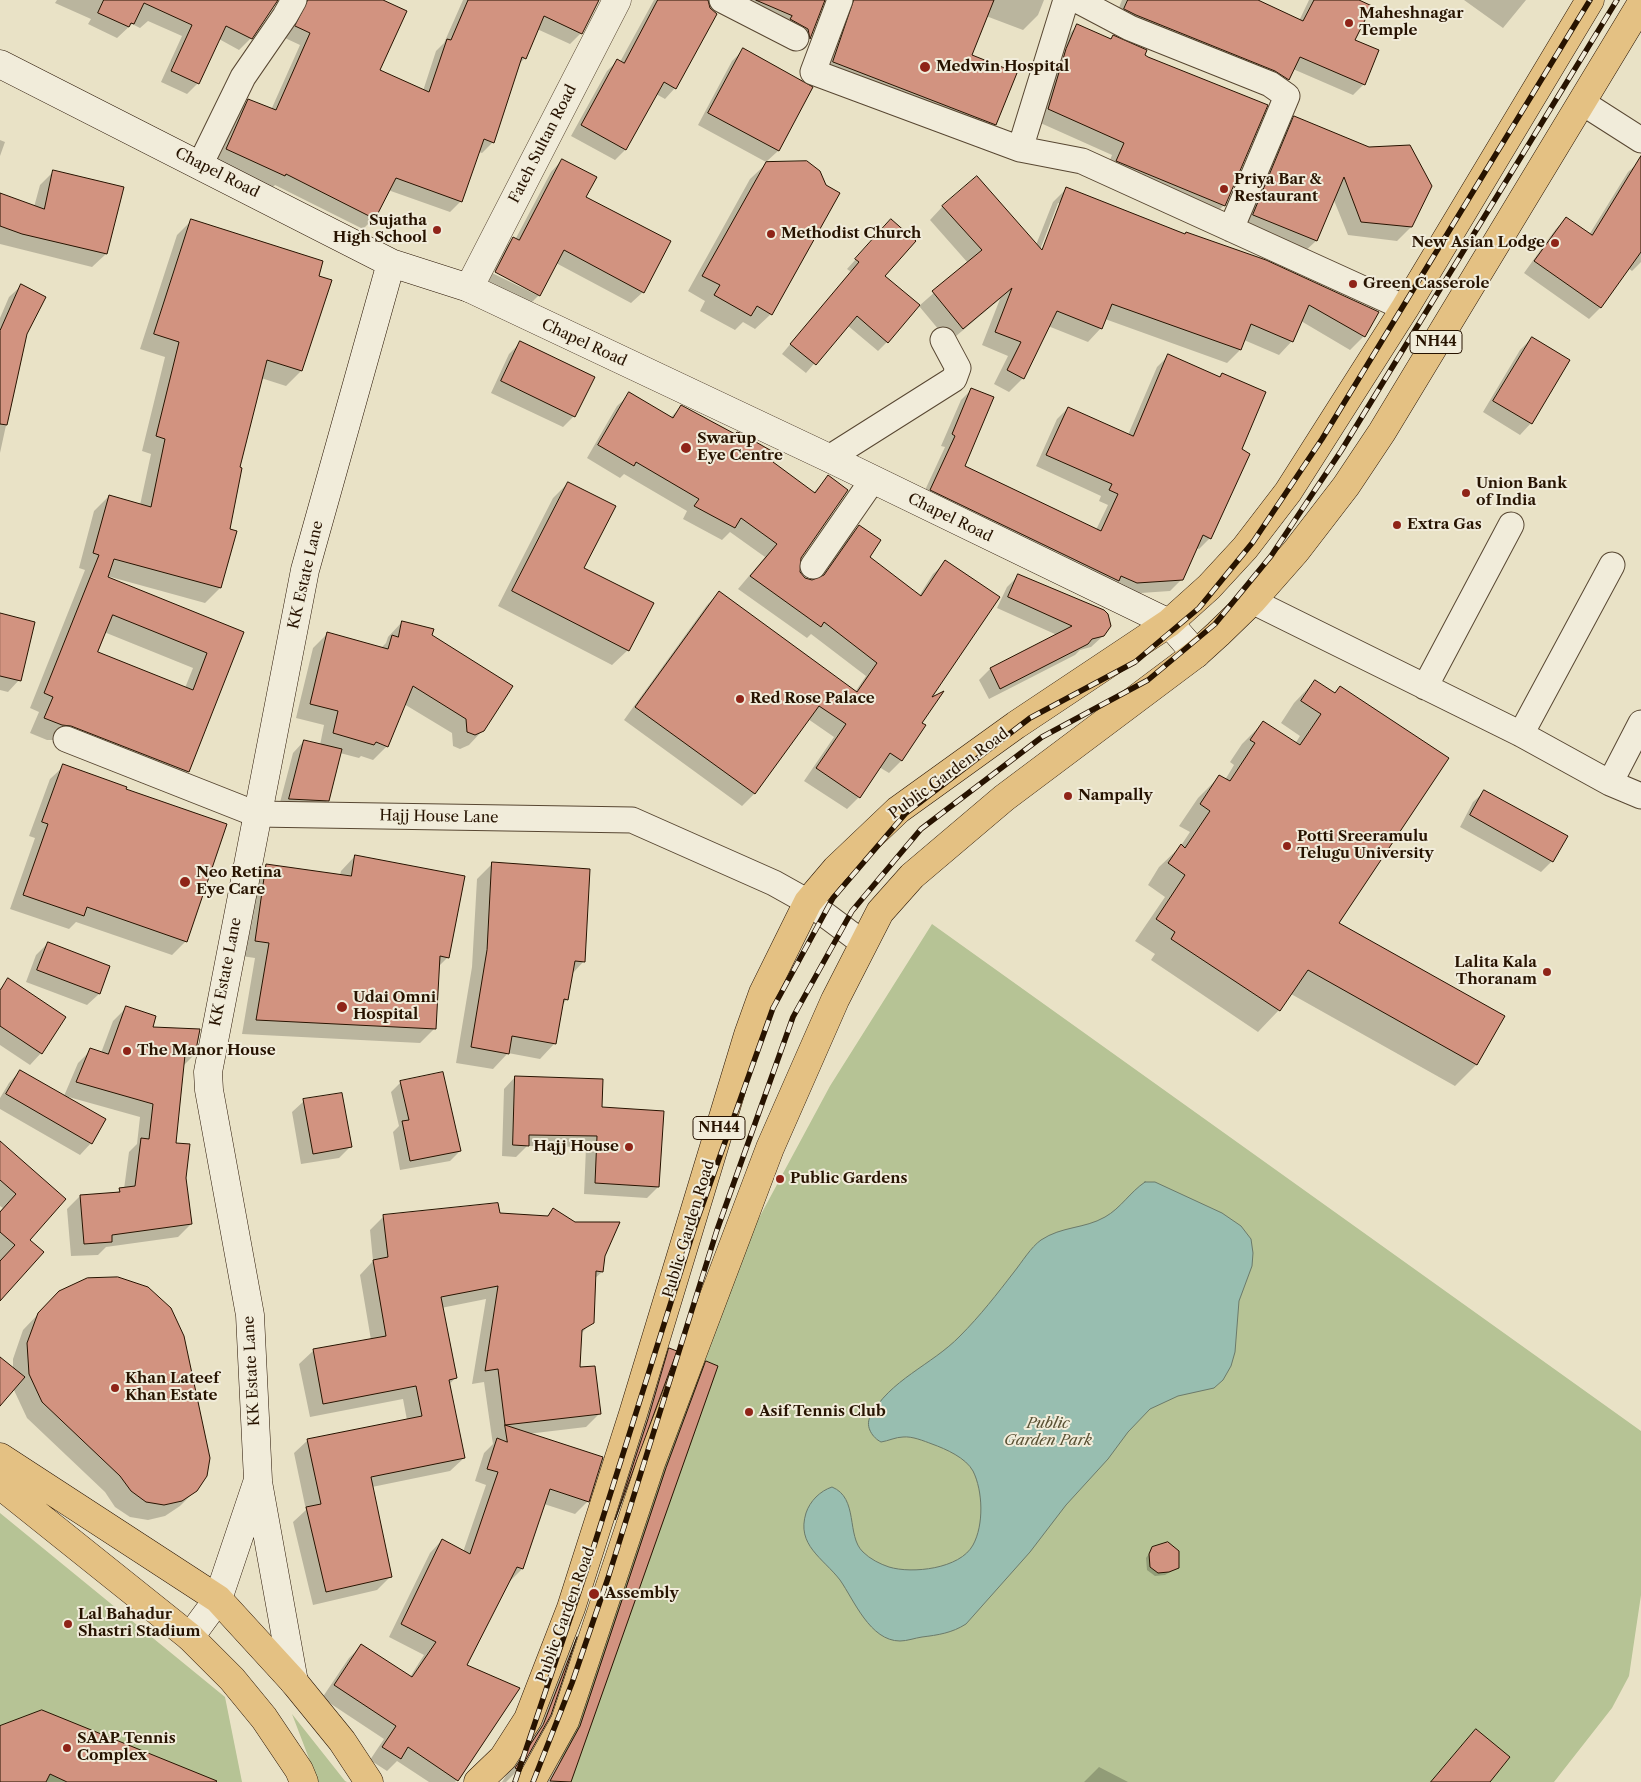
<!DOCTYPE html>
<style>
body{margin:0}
canvas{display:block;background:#e9e2c6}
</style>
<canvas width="1641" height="1782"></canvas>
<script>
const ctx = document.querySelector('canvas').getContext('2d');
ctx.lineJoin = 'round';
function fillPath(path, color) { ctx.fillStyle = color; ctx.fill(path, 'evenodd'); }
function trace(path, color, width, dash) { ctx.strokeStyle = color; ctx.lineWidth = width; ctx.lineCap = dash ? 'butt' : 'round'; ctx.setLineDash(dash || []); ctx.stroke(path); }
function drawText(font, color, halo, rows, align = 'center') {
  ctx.font = font + ' "Libre Caslon Text",serif'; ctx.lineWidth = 4; ctx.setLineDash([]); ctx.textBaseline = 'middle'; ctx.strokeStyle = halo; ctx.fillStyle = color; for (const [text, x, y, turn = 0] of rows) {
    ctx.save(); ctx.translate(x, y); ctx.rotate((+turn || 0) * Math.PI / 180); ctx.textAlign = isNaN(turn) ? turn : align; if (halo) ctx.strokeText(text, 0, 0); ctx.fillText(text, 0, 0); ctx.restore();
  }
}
const green = new Path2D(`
 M932,924L1641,1431V1595L1629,1676L1612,1708L1554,1782H553L638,1534L745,1244L830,1086Z
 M0,1513L225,1697L242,1782H0Z
 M292,1714L345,1781L347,1782H318Z`);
const water = new Path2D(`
 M1145,1182H1155L1222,1213L1241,1226L1251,1239L1253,1253L1252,1266L1239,1301L1235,1352L1231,1366L1223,1380L1214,1388L1178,1396L1150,1409L1128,1432L1108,1459L1066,1505L1030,1552L966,1624C952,1633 938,1635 922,1637C915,1638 907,1641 900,1641C870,1641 854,1600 840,1580C823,1558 796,1545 806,1513C810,1501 820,1491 832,1487C859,1498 846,1536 863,1552C870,1559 880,1564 889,1567C912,1574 960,1569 973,1545C984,1525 983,1491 973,1471C966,1458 946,1449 932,1444C924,1441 912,1436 903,1437C896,1437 888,1441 881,1442C873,1438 865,1427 870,1417C889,1380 932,1365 960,1336C980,1316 997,1294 1014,1272C1022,1262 1031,1247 1041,1240C1062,1226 1084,1229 1105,1217C1121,1208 1130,1192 1145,1182Z`);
const shadow = new Path2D(`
 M57,0H275L251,38L239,50L219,39L198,83L187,94L161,82L182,36L148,21L140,28L132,24L117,38L88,24L91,19L55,3Z
 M291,0H361L378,71L423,91L436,51L444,43L463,0H599L581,33L570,44L537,29L525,58L518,65L493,142L482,153L479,152L461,201L450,212L388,190L374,218L363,229L275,185L273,187L216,161L238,111L249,100L271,110L300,45L285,38Z
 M654,0H707L675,88L665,99L656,94L625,150L615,160L571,136L607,71L617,61L620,62Z
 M721,0H822L812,31L802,41Z
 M847,0H1044L1038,15L1023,30L986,16L971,56L995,124L980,139L819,77Z
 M1122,0H1255L1299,21L1309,0H1357L1354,41L1364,84L1353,95L1293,69L1288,79L1277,90L1114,20Z
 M1464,0H1526L1503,28Z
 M1078,25L1110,40L1113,37L1143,55L1224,205L1211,218L1105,173L1112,155L1036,121L1065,38Z
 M743,50L809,92L778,151L766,162L698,125L732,61Z
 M1295,117L1411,227L1397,241L1348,235L1333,198L1316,241L1302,254L1240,228L1281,131Z
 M0,140L5,142L0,156Z
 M562,160L643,292L631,303L556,263L539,295L528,306L484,284L490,272L537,295V293L492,269L502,250L513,239L515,240L551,172Z
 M1640,161L1641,262L1632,271L1628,268L1600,308L1589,319L1524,273L1555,230L1566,218L1589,235L1628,172Z
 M766,164L771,314L755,329L743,322L735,330L700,311L705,301L688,291L750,179Z
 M54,171L122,188L106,254L92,267L0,244V195L34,207L40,185Z
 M1066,189L1184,235L1186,233L1364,336L1350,350L1301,321L1292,341L1279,355L1244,340L1240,350L1227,363L1105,319L1101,328L1088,342L1048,326L1023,378L1009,392L994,384L1008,356L982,345L1000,299L949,342L919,306L968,263L930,220L943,206L1036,245L1053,202ZM1058,203H1061L1041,256L1038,255Z
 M192,220L317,276L301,371L286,386L261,378L239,468L228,530L235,531L220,588L205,603L107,576V578L243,633L188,771L173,786L56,740H47L30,733L39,712L30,708L85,570L79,568L94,511L109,496L140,505L151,454L142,451L165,357L140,349L177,235ZM104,632L193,668L185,688L96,652Z
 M891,220L883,276L887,342L878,351L847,325L806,373L782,354L851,272L847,269Z
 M21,286L26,333L0,453V318L9,297Z
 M1532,338L1531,423L1520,435L1483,412L1520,350Z
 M520,343L574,416L563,427L491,393L509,354Z
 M1168,356L1219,378L1222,374L1240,450L1210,538L1199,549L1196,548L1182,579L1170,591L1126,594L920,501L945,447L941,446L961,400L972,389L963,466L1096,530L1108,505L1099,501L1101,496L1036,466L1057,419L1068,408L1128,435L1157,367Z
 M630,394L670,418L681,407L771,462L813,493L829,477L800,558L799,572L805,579L812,582L819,578L847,539L859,526L868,557L919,596L933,574L946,562L928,700L921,723L924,725L901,761L889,773L879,767L859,797L847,809L804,781L834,737L808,719L754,794L742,806L624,720L707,605L719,593L855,692L866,676L811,634L807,638L738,589L765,557L730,532L722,540L683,519L687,511L624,474L620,478L587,458L617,406Z
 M568,483L583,568L628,650L612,665L498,606L553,498Z
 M1019,575L1103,636L1091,647L1080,650L1075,655L989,699L979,680L990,669L1057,635L997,608L1007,587Z
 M0,614L19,680L8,692L0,690Z
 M402,622L431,636L483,730L469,745L460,749L453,746L452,733L404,704L387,746L373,760L361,756L359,758L340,753L328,800L316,812L278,810L293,753L304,741L320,745L324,725L296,718L313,648L327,634L381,648L386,643L388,637Z
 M1315,681L1334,694L1340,687L1338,923L1476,1065L1455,1086L1291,994L1279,1010L1258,1032L1151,960L1155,954L1135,941L1165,897L1148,885L1159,867L1180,847L1190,832L1179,826L1198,798L1220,776L1225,780L1234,765L1230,762L1242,744L1263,723L1295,744L1300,736L1281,723L1294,703Z
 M64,766L186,941L172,955L76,922L69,929L10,909L35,838L29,836L50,779Z
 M1485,791L1552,861L1541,872L1460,827L1473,802Z
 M355,856L448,957L438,967L435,1028L420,1043L242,1034L255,958L241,956L252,880L267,865L340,875L341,871Z
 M492,864L584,961L572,974L567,999L562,1005L555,1043L540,1059L508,1053L493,1069L456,1063L472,967L477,879Z
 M48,943L109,966L99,994L87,1005L26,982L36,955Z
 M8,980L41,1053L30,1065L0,1045V989Z
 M126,1008L151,1028L194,1055L182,1067L174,1144L184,1178L191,1224L178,1237L106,1247L98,1255L71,1256L67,1209L80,1196L115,1193L124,1189L129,1152L137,1144L140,1117L65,1096L91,1143L80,1155L0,1109V1098L9,1083L20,1071L64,1096L78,1063L91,1050L101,1053L113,1021Z
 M515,1077L601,1109L658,1187L647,1198L584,1194L586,1147L527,1146L516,1157L502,1156L504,1089Z
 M401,1082L460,1151L450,1161L400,1170L393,1132L399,1126L391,1092Z
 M304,1101L350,1147L339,1158L301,1164L292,1112Z
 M0,1142L65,1199L29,1240L0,1299V1211L3,1208L0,1206Z
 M553,1210L604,1256L602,1272L594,1279L592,1322L580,1335L578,1369L600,1413L586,1427L527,1434L588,1501L575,1514L544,1504L522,1569L509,1582L465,1666L457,1780L455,1782H429L397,1761L387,1771L370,1760L384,1739L322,1698L349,1658L362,1645L410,1677L424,1655L389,1637L430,1553L442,1540L463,1552L486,1485L475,1481L484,1453L493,1444L492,1438L484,1382L472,1384L486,1299L441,1308L455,1378L449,1385L464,1458L450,1471L372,1487L391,1576L377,1590L313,1605L293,1522L306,1510L294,1453L308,1440L407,1420L403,1399L310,1417L299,1364L313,1351L371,1340L360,1275L373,1261L370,1230L384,1216L499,1214L546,1217Z
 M44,1308L196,1490L180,1506L165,1516L148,1520L130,1517L115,1507L105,1492L27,1418L13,1388L0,1403V1358L13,1369V1359L23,1330Z
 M670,1350L675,1352L614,1520L602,1532L654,1365Z
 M706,1363L717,1366L570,1782H543L691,1378Z
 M1153,1548L1178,1567L1165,1575L1155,1576L1147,1570L1146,1558Z
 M574,1641L549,1714L519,1769L506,1782H502L528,1741L562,1654Z
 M0,1728L189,1782H0Z
 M1099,1767L1128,1782H1084Z`);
const building = new Path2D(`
 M104,0H278L252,39L226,26L199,84L171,71L192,25L144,3L134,24L131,23L129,27L98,13Z
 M308,0H383L407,11L380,70L429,92L447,39L451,40L468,0H599L582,34L544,16L526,59L522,57L494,143L484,139L462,202L396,178L375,219L286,174L285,176L226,149L248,99L276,110L310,33L295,26Z
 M658,0H708L710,8L717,14L676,89L664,82L626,150L581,125L617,59L624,63Z
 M756,0H825L810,39L808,29L790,19L792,16Z
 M854,0H994L972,55L1017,73L996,125L833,62Z
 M1128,0H1258L1303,21L1314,0H1359L1372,6L1355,40L1379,50L1365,85L1300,57L1289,80L1275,71L1136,15L1124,9Z
 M1077,24L1111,39L1113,35L1147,50L1145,55L1148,57L1268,105L1225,206L1116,161L1124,143L1048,109L1066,49Z
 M743,48L813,87L779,151L708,113Z
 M1294,116L1369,147L1410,145L1432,186L1412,227L1361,222L1344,177L1317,241L1253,215Z
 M1641,156V252L1601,308L1534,261L1566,217L1592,235Z
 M562,159L597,177L586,197L671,241L644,293L564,250L540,296L495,272L513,237L519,240Z
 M807,161L820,171L826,185L840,193L772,315L757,306L751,316L714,295L720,285L702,276L766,162Z
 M53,170L124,187L107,254L22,234L0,226V193L44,209Z
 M977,176L1042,250L1066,187L1185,234L1186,232L1266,260L1379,312L1365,337L1309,305L1293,342L1251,324L1241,350L1112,304L1102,329L1057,311L1024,379L1007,370L1021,342L995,332L1012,288L963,329L932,291L982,250L942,206Z
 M191,219L323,261L319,276L332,280L302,371L267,360L240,467L242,468L230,529L237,531L221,588L114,559L108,577L244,632L189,772L71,726L62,725L44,718L53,697L44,693L99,555L93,553L109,495L151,507L165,439L156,436L179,342L154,334ZM113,615L207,653L193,690L98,652Z
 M891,219L916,241L885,276L920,305L888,343L857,316L816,365L790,344L859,262L855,259Z
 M21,284L46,297L27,334L7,425L0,424V331Z
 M1532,337L1570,360L1532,424L1493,401Z
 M520,341L595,377L575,417L501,381Z
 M1168,354L1220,377L1222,373L1266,392L1242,449L1250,454L1211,539L1203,535L1183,580L1137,583L1121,576L1119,581L930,490L955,436L952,434L971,388L994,397L965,466L1101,531L1118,494L1109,490L1112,484L1046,455L1068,407L1133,436Z
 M629,392L673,418L681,405L735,434L737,432L740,433L777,454L773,462L815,493L828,475L848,490L801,558L800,572L805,578L812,580L824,575L859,525L881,540L870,557L921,596L945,560L1000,597L932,697L944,691L922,723L926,725L902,761L890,753L860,798L816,768L846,724L819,706L755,794L635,707L719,591L857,692L877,663L824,622L821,627L750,576L777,544L741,518L735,528L694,506L699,499L636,462L634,466L598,445Z
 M568,482L616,506L584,568L654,603L629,651L512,591Z
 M1018,574L1104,610L1108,614L1111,626L1104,636L1092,639L1088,644L1000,689L990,668L1072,626L1008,597Z
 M0,613L35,622L21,681L0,676Z
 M402,621L434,629L432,635L513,686L484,731L475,735L467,732L466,719L413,686L388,747L376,742L374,745L333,733L338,711L310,704L327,632L388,649L392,635L398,637Z
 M1315,680L1335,693L1340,686L1449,758L1339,923L1505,1016L1477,1065L1308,970L1280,1011L1171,939L1175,932L1156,919L1185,875L1168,863L1181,844L1185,848L1210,811L1200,804L1219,775L1230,781L1255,743L1250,740L1263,721L1300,745L1321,714L1301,701Z
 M304,740L342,749L329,801L289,799Z
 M63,764L127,787L126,789L227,824L187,942L87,907L84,916L23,895L48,824L42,822Z
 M1484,790L1568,836L1553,862L1470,815Z
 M355,855L465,876L449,958L440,956L436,1029L256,1020L269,943L255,941L266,864L351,876Z
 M492,862L590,869L585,962L575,961L568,1000L564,999L556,1044L512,1036L509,1054L471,1047L487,950Z
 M48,942L110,966L100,994L37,970Z
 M8,978L66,1017L42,1054L0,1026V991Z
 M126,1006L156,1016L153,1027L200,1029L195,1055H185L176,1143L190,1144L186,1178L192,1224L112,1235V1242L84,1244L80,1195L120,1192L119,1188L135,1186L141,1138L149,1139L153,1104L76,1082L90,1048L108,1054Z
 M20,1070L106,1119L92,1144L6,1094Z
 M443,1072L461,1151L410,1161L402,1121L409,1120L400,1081Z
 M515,1076L603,1079L602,1107L664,1111L659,1187L595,1183L597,1136L529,1135V1146L513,1145Z
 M342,1093L352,1147L313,1154L303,1099Z
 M0,1141L66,1199L30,1240L44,1252L0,1301V1261L15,1245L0,1232V1212L16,1194L0,1180Z
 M498,1203L500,1213L548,1216L553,1208L575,1222H620L605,1256L603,1272L596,1271L594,1323L582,1330L580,1367L595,1366L601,1414L505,1425L498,1369L485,1371L498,1286L441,1297L457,1378L449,1380L465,1458L371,1477L392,1577L326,1592L306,1507L321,1504L307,1439L422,1416L416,1386L323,1404L313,1349L386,1336L373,1260L388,1257L383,1215Z
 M118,1277L148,1287L171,1308L184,1336L210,1458L207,1476L197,1491L182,1501L164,1505L146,1502L131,1491L120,1476L42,1402L29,1374L27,1343L38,1313L59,1291L87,1278Z
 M669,1348L677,1351L615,1520L648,1419Z
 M0,1357L25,1377L0,1406Z
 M706,1361L718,1366L571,1782L550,1781L580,1726L666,1468Z
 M505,1425L603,1457L589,1502L550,1489L523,1569L517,1567L467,1665L520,1688L458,1781L408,1747L401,1759L382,1747L396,1726L334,1685L361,1644L412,1677L436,1642L401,1624L442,1539L470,1554L498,1472L487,1469L497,1438L507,1442Z
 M1168,1542L1179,1551V1568L1169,1572L1158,1573L1150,1567L1149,1554L1152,1547Z
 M577,1637L551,1715L520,1770L515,1768L543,1725Z
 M42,1710L217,1781L216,1782H67L50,1774L46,1782H0V1726Z
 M1476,1729L1510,1757L1490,1782H1431Z`);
const minor = new Path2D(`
 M722,0L796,38
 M840,0L813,72L1020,149L1082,161L1405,308
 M1077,0L1130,28L1270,84L1287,96L1231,229
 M1583,103L1641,140
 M1020,149L1066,0
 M200,165L243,77L285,16L294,0
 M829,458L954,379L958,368L943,340
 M813,566L872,481
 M1252,601L1521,734L1610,783L1641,796
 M1425,687L1511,525
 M1521,734L1612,565
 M66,739L256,814L632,820L774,883L808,902L863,943
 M1610,783L1641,723`);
const tertiary = new Path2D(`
 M469,288L617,0`);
const secondary = new Path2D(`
 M0,64L391,263L469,288L829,458L1169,623L1196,654
 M258,1482L294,1682
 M190,1637L218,1599L258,1480L250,1315L209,1090L208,1072L305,570L391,263`);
const primary = new Path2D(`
 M0,1457L218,1599L294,1682L342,1741L369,1782
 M0,1485L190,1637L232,1679L264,1718L299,1770L304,1782`);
const trunk = new Path2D(`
 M478,1782L503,1758L528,1719L571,1608L633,1414L748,1035L763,993L808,902L836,869L898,810L1016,725L1169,623L1209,587L1245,548L1288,492L1405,308L1590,0
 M531,1782L565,1721L651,1463L770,1148L835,1000L880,912L912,876L1004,798L1196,654L1218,634L1252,601L1296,551L1346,486L1382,432L1641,4`);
const rail = new Path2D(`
 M515,1782L586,1571L696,1223L773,1008L833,898L906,813L1030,718L1135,662L1199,608L1253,542L1322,439L1590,0
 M533,1782L572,1683L608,1578L717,1230L793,1017L852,911L921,829L1042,737L1148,680L1215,624L1271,556L1341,451L1617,0`);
const markers = [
 [1349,23,5,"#8f2418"],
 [925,67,6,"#8f2418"],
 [1224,189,5,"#8f2418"],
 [437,230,5,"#8f2418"],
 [771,234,5,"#8f2418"],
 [1555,243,5,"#8f2418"],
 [1353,284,5,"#8f2418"],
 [686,448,6,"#8f2418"],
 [1466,493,5,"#8f2418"],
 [1397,525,5,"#8f2418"],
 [740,699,5,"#8f2418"],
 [1068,796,5,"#8f2418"],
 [1287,846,5,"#8f2418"],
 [185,882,6,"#8f2418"],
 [1547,972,5,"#8f2418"],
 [342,1007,6,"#8f2418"],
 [127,1051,5,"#8f2418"],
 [629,1147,5,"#8f2418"],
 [780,1179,5,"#8f2418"],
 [115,1388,5,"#8f2418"],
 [749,1412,5,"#8f2418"],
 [594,1594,6,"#8f2418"],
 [68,1624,5,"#8f2418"],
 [67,1748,5,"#8f2418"]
];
const shields = [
 [1436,342,52],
 [719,1128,52]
];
const shieldNames = [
 ["NH44",1436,342],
 ["NH44",719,1128]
];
const poiNames = [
 ["Maheshnagar",1359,14],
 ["Temple",1359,31],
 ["Medwin Hospital",936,67],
 ["Priya Bar &",1234,180],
 ["Restaurant",1234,197],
 ["Sujatha",427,221,"right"],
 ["High School",427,238,"right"],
 ["Methodist Church",781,234],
 ["New Asian Lodge",1545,243,"right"],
 ["Green Casserole",1363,284],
 ["Swarup",697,439],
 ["Eye Centre",697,456],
 ["Union Bank",1476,484],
 ["of India",1476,501],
 ["Extra Gas",1407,525],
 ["Red Rose Palace",750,699],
 ["Nampally",1078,796],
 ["Potti Sreeramulu",1297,837],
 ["Telugu University",1297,854],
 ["Neo Retina",196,873],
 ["Eye Care",196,890],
 ["Lalita Kala",1537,963,"right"],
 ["Thoranam",1537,980,"right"],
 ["Udai Omni",353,998],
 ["Hospital",353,1015],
 ["The Manor House",137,1051],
 ["Hajj House",619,1147,"right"],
 ["Public Gardens",790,1179],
 ["Khan Lateef",125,1379],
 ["Khan Estate",125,1396],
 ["Asif Tennis Club",759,1412],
 ["Assembly",605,1594],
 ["Lal Bahadur",78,1615],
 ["Shastri Stadium",78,1632],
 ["SAAP Tennis",77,1739],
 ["Complex",77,1756]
];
const streetNames = [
 ["Fateh Sultan Road",543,144,-63],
 ["Chapel Road",217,173,27],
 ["Chapel Road",584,343,25],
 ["Chapel Road",950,518,26],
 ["KK Estate Lane",306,575,-77],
 ["Public Garden Road",949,774,-36],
 ["Hajj House Lane",439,817,1],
 ["KK Estate Lane",226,972,-79],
 ["Public Garden Road",689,1229,-73],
 ["KK Estate Lane",252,1371,-93],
 ["Public Garden Road",566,1615,-70]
];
const parkNames = [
 ["Public",1048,1424],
 ["Garden Park",1048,1441]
];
fillPath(green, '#b6c395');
fillPath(water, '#98beb0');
trace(water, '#6b7a6a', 1);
fillPath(shadow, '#0003');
fillPath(building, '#d29380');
trace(building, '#271300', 1);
trace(minor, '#584732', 27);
trace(tertiary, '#584732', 29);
trace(secondary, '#271300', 29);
trace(primary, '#271300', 29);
trace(trunk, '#271300', 29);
trace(minor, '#f1ecda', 25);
trace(tertiary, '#f1ecda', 28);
trace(secondary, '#f1ecda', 28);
trace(primary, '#e4c183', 28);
trace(trunk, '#e4c183', 28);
trace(rail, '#271300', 5.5);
trace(rail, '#f1ecda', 4, [11]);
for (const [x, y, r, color] of markers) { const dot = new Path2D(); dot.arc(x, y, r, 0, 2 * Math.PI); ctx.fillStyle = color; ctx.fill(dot); trace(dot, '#f1ecda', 2); }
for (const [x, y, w] of shields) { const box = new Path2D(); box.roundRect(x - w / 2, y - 11.5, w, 23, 4); ctx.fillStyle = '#f1ecda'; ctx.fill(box); trace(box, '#271300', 1); }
drawText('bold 14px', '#271300', null, shieldNames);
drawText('bold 15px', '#271300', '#f1ecda', poiNames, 'left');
drawText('15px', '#271300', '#f1ecda', streetNames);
drawText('italic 15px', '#595134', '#f1ecda', parkNames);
</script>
